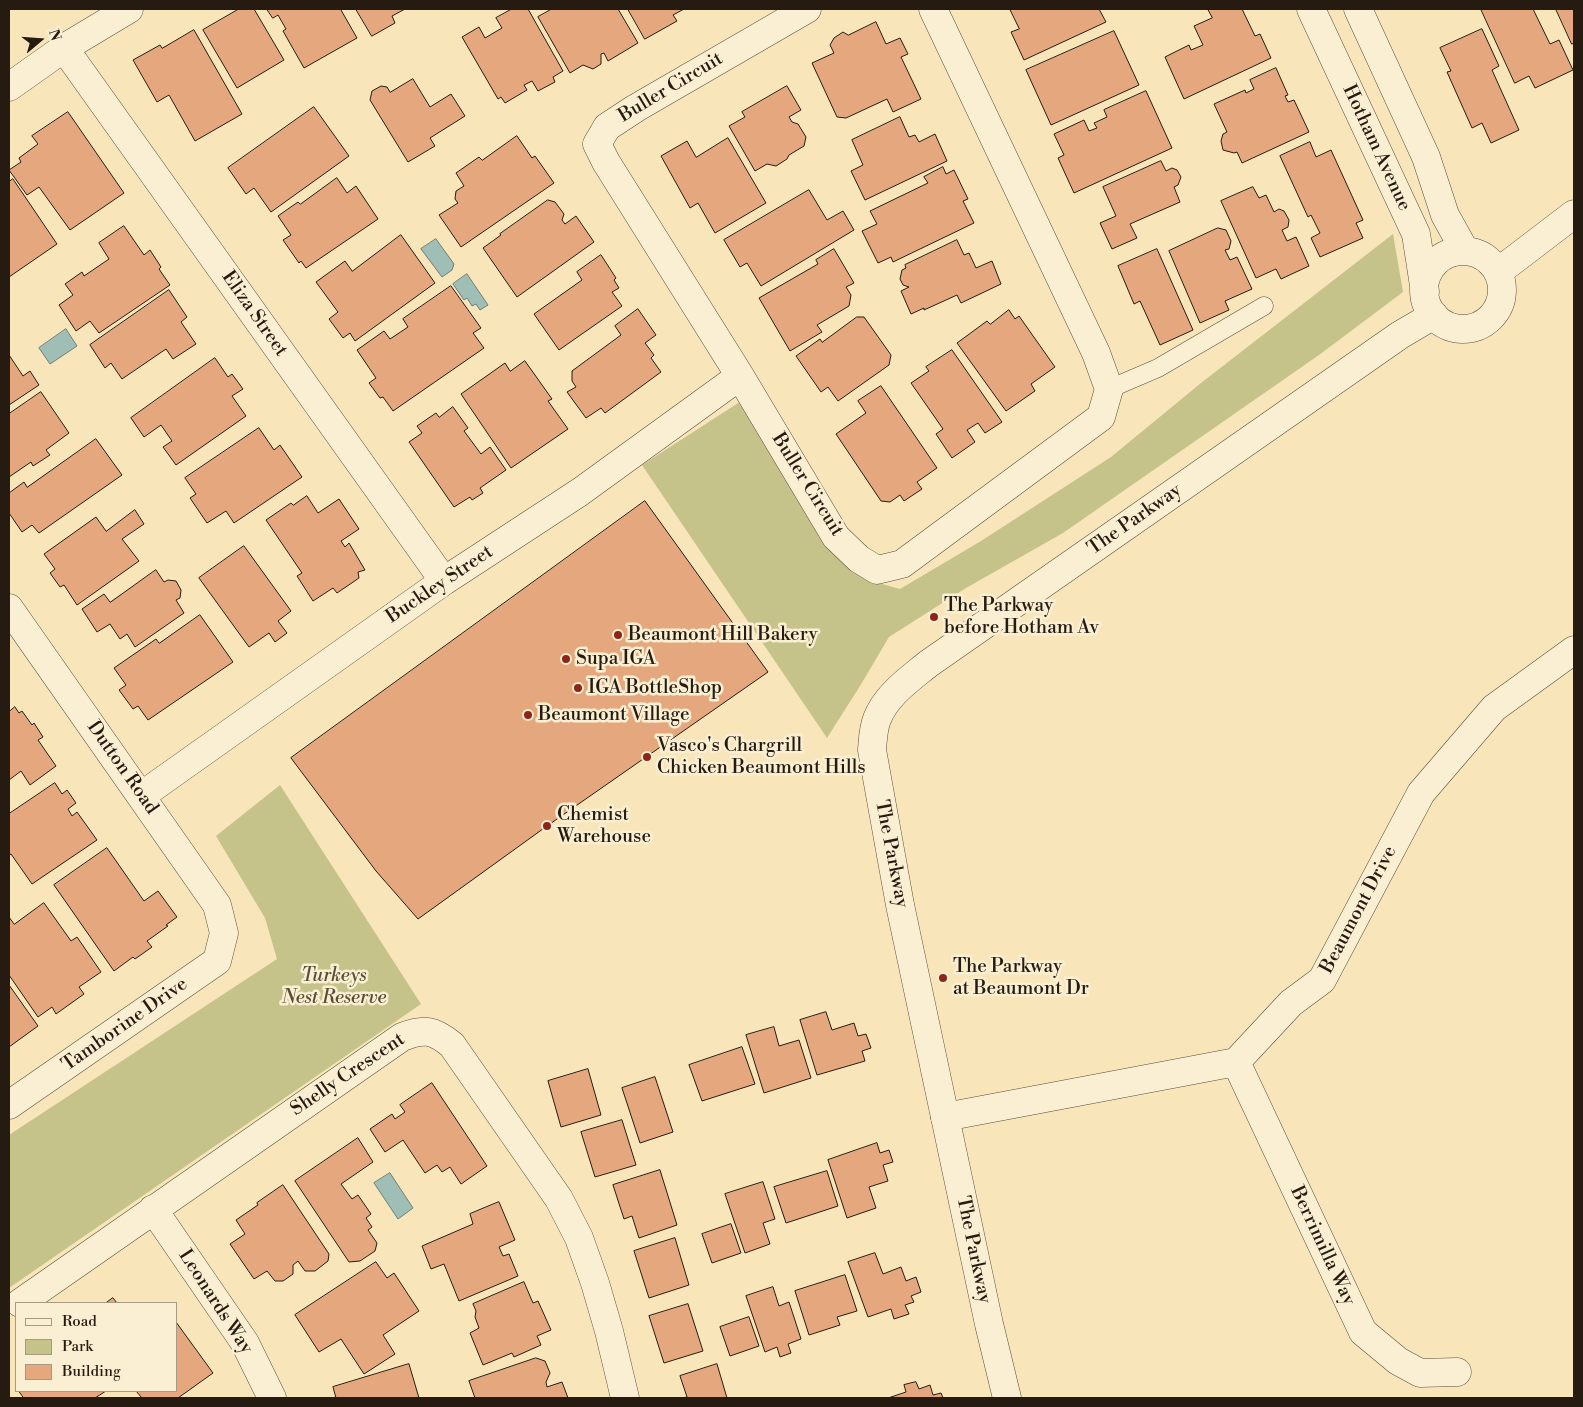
<!DOCTYPE html>
<style>
body{margin:0}
#map{position:relative;width:1583px;height:1407px;overflow:hidden;background:#f8e6ba;font-family:"Libre Bodoni",serif}
canvas{display:block}
.frame{position:absolute;inset:0;border:10px solid #261b10;pointer-events:none}
.legend{position:absolute;left:15px;top:1302px;width:162px;height:90px;box-sizing:border-box;background:#faefd2;border:1px solid #a59a84;margin:0;padding:6px 9px;list-style:none;font-size:15px;color:#261b10}
.legend li{display:flex;align-items:center;gap:10px;height:25px}
.legend b{width:25px;border:1px solid #a59a84}
.north{position:absolute;left:15px;top:15px;width:50px;height:50px;-webkit-text-stroke:4px #faefd2;paint-order:stroke;rotate:72deg;font-size:14px;font-weight:700;line-height:20px;text-align:center;color:#261b10}
.north::after{content:'';display:block;margin:auto;width:18px;height:22px;background:#261b10;clip-path:polygon(50% 0,100% 100%,50% 72%,0 100%)}
</style>
<div id="map">
<canvas width="1583" height="1407"></canvas>
<div class="frame"></div>
<ul class="legend">
<li><b style="height:6px;background:#faefd2"></b>Road</li>
<li><b style="height:14px;background:#c5c38a"></b>Park</li>
<li><b style="height:14px;background:#e5a87e"></b>Building</li>
</ul>
<div class="north">N</div>
</div>
<script>
const ctx = document.querySelector('canvas').getContext('2d');
ctx.lineJoin = 'round';
function fillPath(path, color) { ctx.fillStyle = color; ctx.fill(path, 'evenodd'); }
function trace(path, color, width, dash) { ctx.strokeStyle = color; ctx.lineWidth = width; ctx.lineCap = dash ? 'butt' : 'round'; ctx.setLineDash(dash || []); ctx.stroke(path); }
function drawText(font, color, halo, rows, align = 'center') {
  ctx.font = font + ' "Libre Bodoni",serif'; ctx.lineWidth = 5; ctx.setLineDash([]); ctx.textBaseline = 'middle'; ctx.strokeStyle = halo; ctx.fillStyle = color; for (const [text, x, y, turn = 0] of rows) {
    ctx.save(); ctx.translate(x, y); ctx.rotate((+turn || 0) * Math.PI / 180); ctx.textAlign = isNaN(turn) ? turn : align; if (halo) ctx.strokeText(text, 0, 0); ctx.fillText(text, 0, 0); ctx.restore();
  }
}
const green = new Path2D(`
 M1393,234L1403,292L1319,355L1063,533L966,588L889,637L860,686L827,738L642,465L749,396L868,580L900,589L981,541L1111,457L1201,383Z
 M280,785L421,1004L9,1288V1135L277,959L265,918L216,836Z`);
const water = new Path2D(`
 M436,239L454,264L452,270L442,277L421,249Z
 M467,274L488,305L480,310L476,304L472,306L467,298L464,300L453,284Z
 M66,329L77,346L50,364L39,348Z
 M390,1173L413,1208L398,1219L374,1183Z`);
const building = new Path2D(`
 M239,9H254L284,60L237,88L203,30Z
 M267,9H343L341,10L357,38L304,68L283,31L286,29L278,15L273,18Z
 M356,9H405L392,16L395,23L372,36Z
 M512,9H528L563,71L553,77L555,82L538,91L532,81L524,85L527,90L505,103L501,97L498,99L462,37L479,27L485,38L502,28L496,18Z
 M552,9H618L638,43L608,61L604,53L601,54V64L593,69L583,65L570,73L538,17Z
 M628,9H684L673,15L677,21L645,39Z
 M1010,9H1099L1106,22L1024,60L1011,32L1019,29Z
 M1208,9H1242L1255,36L1260,34L1271,58L1184,99L1165,57L1189,45L1191,50L1203,45L1194,26L1212,18Z
 M1481,9H1533L1550,44L1559,40L1573,70L1535,88L1529,76L1515,83Z
 M1556,9H1574V43L1572,44Z
 M876,22L886,44L900,38L908,54L901,57L921,99L893,112L887,99L846,118L837,117L812,63L834,53L830,45L834,38L843,32L848,35Z
 M1482,29L1499,66L1492,70L1519,130L1491,143L1482,123L1472,128L1447,72L1451,71L1440,48Z
 M194,30L242,114L195,141L169,95L157,102L133,60L160,45L162,48Z
 M1114,31L1139,85L1051,125L1026,70Z
 M1276,68L1288,95L1285,96L1288,102L1294,100L1309,132L1242,163L1237,152L1234,153L1223,150L1221,141L1223,134L1227,132L1214,104L1245,90L1246,93L1254,89L1250,80Z
 M413,79L430,107L451,94L465,116L430,138L435,146L408,162L370,100L372,91L381,86L387,87L390,92Z
 M787,86L801,110L789,117L792,122L798,124L806,137L804,146L789,155L787,159L776,166L767,164L755,171L729,126L745,117L742,112Z
 M1146,91L1172,148L1074,193L1058,158L1064,155L1054,134L1084,120L1089,131L1097,128L1094,123L1107,117L1104,110Z
 M314,107L349,156L271,212L254,188L246,194L228,168Z
 M68,112L124,193L70,230L39,187L27,195L9,170L21,162L19,158L38,144L32,136Z
 M900,117L909,137L915,135L919,142L935,134L947,161L865,200L851,171L863,165L852,140Z
 M517,136L532,158L535,156L554,183L461,247L439,215L458,203L455,199L456,191L464,186L456,173L479,157L482,160Z
 M728,138L766,203L715,233L698,203L690,208L661,156L687,141L696,157Z
 M1310,142L1316,157L1331,150L1363,220L1356,223L1363,238L1320,257L1311,238L1320,233L1311,215L1308,217L1280,156Z
 M1161,161L1166,171L1172,168L1177,170L1181,177L1178,185L1174,187L1180,202L1130,224L1137,238L1112,249L1100,223L1116,216L1103,187Z
 M943,167L946,174L954,170L968,199L963,201L974,223L893,262L891,257L878,263L862,231L877,224L870,211L928,183L924,177Z
 M337,178L347,193L356,186L378,219L306,268L301,261L299,263L283,240L291,235L278,216L298,202L300,204Z
 M13,179L57,244L9,277V182Z
 M1253,187L1259,198L1266,195L1274,212L1279,209L1284,211L1289,220L1288,227L1282,230L1287,241L1296,237L1309,266L1281,279L1276,269L1256,278L1221,201Z
 M809,190L827,220L843,211L854,230L761,286L747,263L740,267L724,240Z
 M548,200L555,202L564,214L562,220L565,224L576,216L594,242L517,297L483,248L501,235L500,234Z
 M124,226L144,255L150,250L161,267L159,269L170,285L99,333L90,321L76,331L59,305L73,295L65,284L82,272L84,276L109,259L99,243Z
 M1218,228L1226,230L1231,241L1229,249L1225,250L1230,260L1237,257L1252,289L1225,301L1229,310L1200,323L1169,251Z
 M401,235L435,283L355,341L350,333L343,338L329,319L338,312L316,282L345,261L352,271Z
 M957,240L964,255L969,253L976,268L992,261L1001,284L961,303L957,295L924,310V308L911,314L901,291L909,287L903,285L900,279L902,270L906,268L905,265Z
 M834,249L854,283L846,287L851,295L849,306L817,325L822,332L790,351L759,298L818,264L816,260Z
 M1157,249L1193,330L1160,345L1140,301L1134,304L1118,266Z
 M601,255L616,278L614,280L619,288L612,292L622,306L559,350L534,314L582,280L577,272Z
 M451,286L481,328L473,333L484,348L393,411L383,397L380,398L369,383L376,378L357,350L384,331L390,339L408,327L403,319Z
 M169,290L187,317L181,322L196,344L173,359L166,349L122,379L111,363L105,368L90,345Z
 M638,309L656,335L645,343L654,355L651,358L661,372L605,413L601,408L586,418L567,392L576,387L572,381V371L621,335L615,326Z
 M1009,310L1015,319L1019,316L1055,367L1031,384L1035,391L1006,411L957,343L987,321L990,324Z
 M857,317H864L891,355L889,365L838,401L828,387L821,392L796,356L820,339L822,342Z
 M952,350L1002,422L985,433L978,423L967,430L975,442L952,458L936,434L943,429L911,383L929,371L926,367Z
 M9,355L23,376L30,371L39,385L9,405Z
 M215,358L228,377L232,374L243,389L232,396L246,416L176,465L163,447L172,441L161,425L144,437L131,418Z
 M525,361L552,399L548,401L568,429L511,468L461,394L505,363L510,371Z
 M881,386L937,468L917,482L922,489L904,501L900,495L890,502L881,501L836,434L866,413L858,401Z
 M41,392L69,433L46,450L50,455L33,466L31,462L9,477V414Z
 M453,407L468,428L464,431L481,454L490,447L506,470L480,488L483,493L472,500L470,497L454,507L409,442L422,433L417,426L436,413L439,417Z
 M259,428L274,450L280,445L302,477L234,523L226,511L207,523L190,498L196,494L185,478Z
 M96,439L122,475L39,533L32,525L22,532L9,513V493L24,482L27,487Z
 M307,496L318,513L339,499L359,529L341,541L345,547L349,543L365,570L358,572L359,578L337,593L333,588L313,601L297,576L302,573L266,520L291,503L293,505Z
 M645,501L768,672L547,826L418,919L376,871L291,758Z
 M135,510L144,524L122,539L139,561L77,605L64,585L60,587L50,573L55,569L44,554L96,517L106,531Z
 M244,546L291,611L278,621L287,633L275,642L269,633L249,647L199,578Z
 M156,570L164,582L168,580L176,581L181,590L180,598L176,600L184,613L135,647L127,634L120,639L110,624L97,632L82,609L104,594L110,602Z
 M200,615L233,662L148,720L138,706L133,709L119,690L126,685L114,668L156,639L159,643Z
 M15,707L19,713L22,711L32,725L34,723L43,737L38,740L56,766L30,785L21,771L9,780V712Z
 M55,783L62,794L67,790L76,803L68,809L72,816L77,812L97,840L32,884L11,854L9,855V814Z
 M107,848L144,901L158,891L177,917L166,925L168,926L147,941L152,947L135,959L133,957L114,971L54,885Z
 M44,903L71,941L77,937L101,972L79,987L84,994L56,1014L52,1007L38,1017L9,975V917L14,924Z
 M9,985L38,1026L9,1047Z
 M826,1012L832,1030L854,1023L858,1036L866,1034L871,1048L862,1051L865,1061L817,1075L800,1020Z
 M774,1027L779,1046L799,1040L811,1078L764,1093L746,1035Z
 M742,1047L755,1084L702,1101L689,1065Z
 M588,1069L601,1115L561,1127L548,1081Z
 M655,1077L673,1132L640,1143L622,1088Z
 M432,1083L487,1166L461,1184L450,1167L442,1172L437,1165L425,1173L403,1140L385,1152L370,1129L392,1114L395,1119L405,1112L400,1105Z
 M622,1120L636,1165L595,1177L581,1132Z
 M358,1138L373,1162L341,1184L352,1199L358,1195L371,1214L366,1218L372,1227L368,1230L377,1243L375,1251L360,1261L349,1262L295,1181Z
 M877,1143L880,1153L889,1150L893,1162L883,1165L888,1181L869,1187L876,1208L847,1218L828,1160Z
 M660,1170L677,1225L639,1238L632,1216L624,1219L613,1185Z
 M827,1171L838,1206L786,1223L774,1187Z
 M763,1182L775,1219L763,1223L770,1244L745,1253L725,1194Z
 M283,1185L329,1254L328,1261L315,1271H305L298,1261L293,1265V1274L283,1281H275L267,1271L254,1279L230,1244L245,1234L236,1220L258,1205L257,1203Z
 M499,1202L515,1240L499,1247L503,1256L509,1254L518,1276L459,1301L444,1264L431,1269L422,1246L473,1224L470,1214Z
 M731,1224L741,1253L712,1263L702,1234Z
 M675,1238L689,1285L649,1298L634,1251Z
 M875,1253L883,1274L901,1267L906,1281L916,1277L921,1292L911,1296L914,1302L905,1305L909,1314L894,1319L891,1309L868,1317L848,1262Z
 M376,1262L387,1278L394,1273L419,1311L383,1335L395,1354L364,1374L341,1339L319,1352L295,1315Z
 M845,1275L857,1311L837,1317L840,1325L809,1335L795,1291Z
 M524,1282L533,1303L538,1301L551,1330L537,1336L541,1345L514,1357L512,1353L483,1365L470,1333L479,1328L475,1317L476,1311L473,1304Z
 M773,1287L779,1306L789,1302L801,1339L788,1344L791,1353L780,1357L777,1347L765,1352L746,1296Z
 M113,1298L117,1303H106Z
 M688,1304L703,1351L664,1363L649,1316Z
 M749,1317L759,1346L730,1356L720,1327Z
 M176,1322L213,1373L178,1398H142L136,1391H176Z
 M536,1358L545,1361L550,1373L546,1382L547,1387L562,1382L568,1398H475L469,1381Z
 M409,1364L419,1398H336L333,1387Z
 M717,1364L727,1398H682L687,1397L680,1376Z
 M916,1382L919,1389L930,1385L933,1395L941,1393L943,1398H888L906,1392L904,1385Z
 M19,1391H106L95,1398H24Z`);
const service = new Path2D(`
 M1109,389L1158,368L1264,306`);
const minor = new Path2D(`
 M807,9L636,108L607,127L597,144L606,162L740,376L836,537L859,559L877,570L902,564L1101,417L1109,389L1096,353L933,9
 M64,48L444,581
 M9,87L64,48L129,9
 M9,608L217,905L224,933L217,961L9,1105
 M141,796L444,581L580,492L740,376
 M1236,1062L1363,1332L1398,1361L1420,1373L1457,1372
 M945,1117L1236,1062L1291,1003L1322,980L1421,793L1494,708L1574,650
 M153,1209L245,1343L272,1398
 M20,1303L402,1037C424,1028 434,1030 452,1045L559,1199L579,1238L595,1283L609,1331L625,1398`);
const tertiary = new Path2D(`
 M1311,9L1416,234L1425,292
 M1358,9L1426,157L1445,215L1465,251
 M1424 290a39 39 0 1 1 78 0a39 39 0 1 1-78 0Z
 M1498,272L1574,214
 M1007,1398L989,1324L900,905L872,750C873,739 873,729 877,719C886,695 910,679 928,664L1400,335L1434,315`);
const markers = [
 [934,617,5,"#8f2418"],
 [618,635,5,"#8f2418"],
 [566,659,5,"#8f2418"],
 [578,688,5,"#8f2418"],
 [528,715,5,"#8f2418"],
 [647,757,5,"#8f2418"],
 [547,826,5,"#8f2418"],
 [943,978,5,"#8f2418"]
];
const streetNames = [
 ["Buller Circuit",671,88,-31],
 ["Hotham Avenue",1376,148,65],
 ["Eliza Street",254,314,55],
 ["Buller Circuit",807,485,58],
 ["The Parkway",1135,520,-35],
 ["Buckley Street",440,585,-34],
 ["Dutton Road",122,768,55],
 ["The Parkway",891,854,79],
 ["Beaumont Drive",1359,910,-62],
 ["Tamborine Drive",125,1025,-35],
 ["Shelly Crescent",348,1075,-34],
 ["Berrimilla Way",1322,1246,65],
 ["The Parkway",973,1250,78],
 ["Leonards Way",215,1302,57]
];
const poiNames = [
 ["The Parkway",944,606],
 ["before Hotham Av",944,628],
 ["Beaumont Hill Bakery",628,635],
 ["Supa IGA",576,659],
 ["IGA BottleShop",588,688],
 ["Beaumont Village",538,715],
 ["Vasco's Chargrill",657,746],
 ["Chicken Beaumont Hills",657,768],
 ["Chemist",557,815],
 ["Warehouse",557,837],
 ["The Parkway",953,967],
 ["at Beaumont Dr",953,989]
];
const parkNames = [
 ["Turkeys",334,976],
 ["Nest Reserve",334,998]
];
fillPath(green, '#c5c38a');
fillPath(water, '#9fbeb6');
trace(water, '#6f7d74', 1);
fillPath(building, '#e5a87e');
trace(building, '#261b10', 1);
trace(service, '#5a4e3a', 19);
trace(minor, '#5a4e3a', 29);
trace(tertiary, '#5a4e3a', 29);
trace(service, '#faefd2', 18);
trace(minor, '#faefd2', 28);
trace(tertiary, '#faefd2', 28);
for (const [x, y, r, color] of markers) { const dot = new Path2D(); dot.arc(x, y, r, 0, 2 * Math.PI); ctx.fillStyle = color; ctx.fill(dot); trace(dot, '#faefd2', 2); }
drawText('19px', '#261b10', '#faefd2', streetNames);
drawText('19px', '#261b10', '#faefd2', poiNames, 'left');
drawText('italic 19px', '#564d35', '#faefd2', parkNames);
</script>
